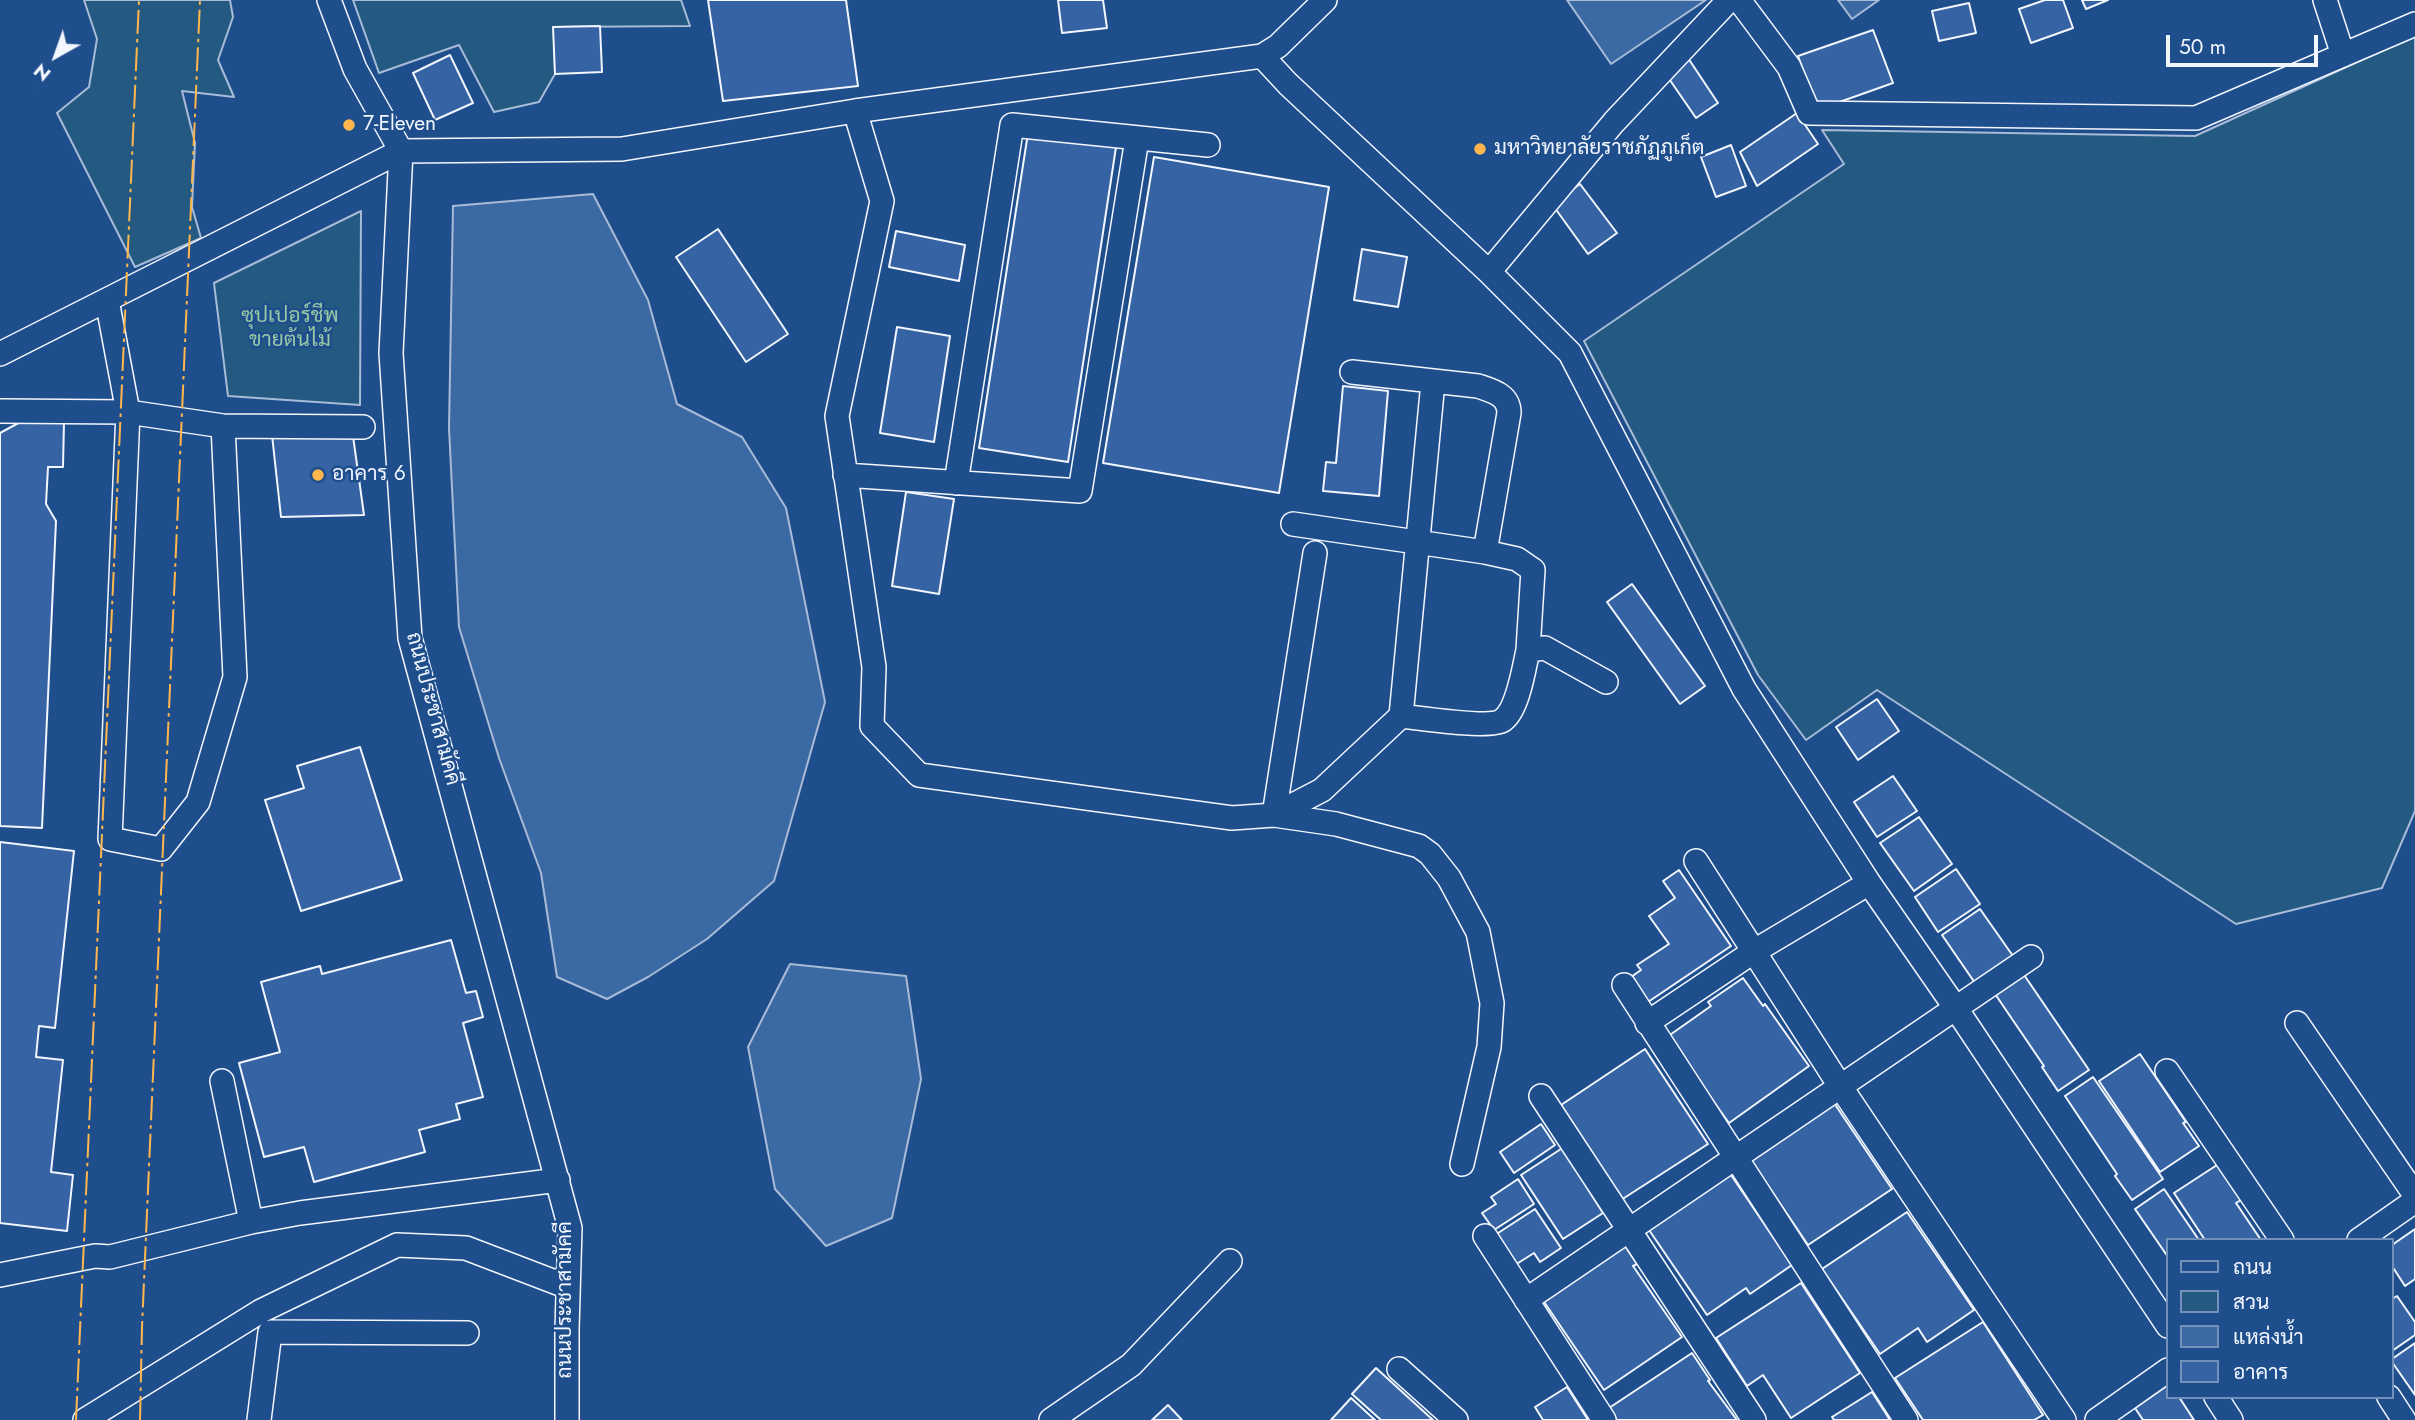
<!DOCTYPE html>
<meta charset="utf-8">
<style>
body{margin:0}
#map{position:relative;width:2415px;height:1420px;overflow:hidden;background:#1f4e8c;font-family:Jost,Sarabun,sans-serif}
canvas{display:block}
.legend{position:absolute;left:2166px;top:1238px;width:228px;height:161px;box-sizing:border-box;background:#1f4e8c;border:2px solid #7391ba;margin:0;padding:9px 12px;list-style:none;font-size:21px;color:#f2f6ff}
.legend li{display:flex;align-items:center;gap:14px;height:35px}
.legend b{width:35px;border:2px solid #7391ba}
.north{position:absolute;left:21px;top:21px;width:70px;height:70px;-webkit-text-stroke:5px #1f4e8c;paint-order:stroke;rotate:220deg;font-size:19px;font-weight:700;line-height:28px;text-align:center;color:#f2f6ff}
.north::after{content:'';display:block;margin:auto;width:24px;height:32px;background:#f2f6ff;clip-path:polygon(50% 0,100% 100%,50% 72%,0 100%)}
.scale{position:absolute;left:2166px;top:35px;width:152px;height:32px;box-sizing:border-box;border:4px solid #f2f6ff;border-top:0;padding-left:9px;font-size:21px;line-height:24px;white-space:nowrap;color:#f2f6ff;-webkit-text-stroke:5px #1f4e8c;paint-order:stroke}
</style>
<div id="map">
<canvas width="2415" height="1420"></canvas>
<ul class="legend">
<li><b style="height:9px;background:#1f4e8c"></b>ถนน</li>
<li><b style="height:19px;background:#245a82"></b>สวน</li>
<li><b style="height:19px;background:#3b69a3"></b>แหล่งน้ำ</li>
<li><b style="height:19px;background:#3563a3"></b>อาคาร</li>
</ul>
<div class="north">N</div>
<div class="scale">50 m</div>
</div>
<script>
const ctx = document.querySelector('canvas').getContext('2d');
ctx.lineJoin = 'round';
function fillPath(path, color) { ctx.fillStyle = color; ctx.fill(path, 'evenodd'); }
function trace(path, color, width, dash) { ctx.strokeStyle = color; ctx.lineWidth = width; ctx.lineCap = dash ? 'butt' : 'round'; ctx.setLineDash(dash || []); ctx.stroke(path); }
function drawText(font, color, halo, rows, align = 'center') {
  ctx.font = font + ' Jost,Sarabun,sans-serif'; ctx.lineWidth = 5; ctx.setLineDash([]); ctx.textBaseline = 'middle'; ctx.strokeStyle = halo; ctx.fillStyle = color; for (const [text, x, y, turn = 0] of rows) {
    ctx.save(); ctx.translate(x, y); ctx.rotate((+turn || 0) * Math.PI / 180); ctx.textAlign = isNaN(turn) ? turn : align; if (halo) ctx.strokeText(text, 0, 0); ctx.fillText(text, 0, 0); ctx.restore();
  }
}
const green = new Path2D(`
 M84,0H230L233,17L218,60L234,97L182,91L195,143L192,207L201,238L135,267L57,113L89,87L97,39Z
 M353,0H681L690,26L554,27L555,74L539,102L494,112L459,45L379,73Z
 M2415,36V811L2382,888L2236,924L1877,690L1806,740L1758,675L1584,341L1844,164L1822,130L2195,136Z
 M361,211L360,405L228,396L214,283Z`);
const water = new Path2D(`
 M1567,0H1706L1611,64Z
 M1838,0H1879L1852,19Z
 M593,194L648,300L677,404L742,437L786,508L825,702L774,881L707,939L648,977L607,999L557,977L541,873L499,758L459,627L449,428L453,206Z
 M790,964L906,976L921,1079L892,1218L826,1246L775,1189L748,1047Z`);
const building = new Path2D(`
 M708,0H846L858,86L723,101Z
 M1058,0H1103L1107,28L1062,33Z
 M2045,0H2063L2073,28L2031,43L2019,9Z
 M2082,0H2108L2086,9Z
 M1969,3L1976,33L1939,41L1932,11Z
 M600,26L602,72L555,74L553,27Z
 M1873,30L1893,83L1817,110L1798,56Z
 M450,55L473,103L435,120L413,73Z
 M1686,55L1718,103L1696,118L1663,70Z
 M1797,113L1818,144L1757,186L1740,152Z
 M1028,133L1116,147L1068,462L979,448Z
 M1731,145L1746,186L1716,197L1701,157Z
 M1154,157L1329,187L1279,493L1103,463Z
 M1580,184L1617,233L1588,254L1552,204Z
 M718,229L788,334L746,362L676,257Z
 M896,231L965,245L959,281L889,267Z
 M1362,249L1407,257L1398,307L1354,300Z
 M897,327L950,336L934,442L880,433Z
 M1343,386L1388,391L1379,496L1323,491L1326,462L1336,463Z
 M24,420L64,422L63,467H48L46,504L56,521L42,828L0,826V433Z
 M272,435L353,436L364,515L281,517Z
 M906,492L954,499L939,594L892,586Z
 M1632,584L1705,686L1680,704L1607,602Z
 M1877,699L1899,731L1858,760L1836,727Z
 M360,747L402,880L301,911L265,800L304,788L297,766Z
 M1893,776L1917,811L1877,837L1854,802Z
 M1919,817L1952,864L1914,891L1880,843Z
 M0,842L74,851L55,1028L39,1026L36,1057L63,1060L51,1172L73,1175L67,1231L0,1223Z
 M1956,869L1980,904L1938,932L1915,897Z
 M1679,870L1731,946L1648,1002L1631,977L1641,970L1637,965L1669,944L1649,916L1675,898L1663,881Z
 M1980,909L2013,956L1975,983L1942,935Z
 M451,940L466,993L476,991L483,1017L463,1023L483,1097L456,1104L460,1119L419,1130L425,1152L314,1182L304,1147L264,1157L239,1063L280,1052L261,982L320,966L322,974Z
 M2020,969L2089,1070L2058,1091L2042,1067L2044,1066L1991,988Z
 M1743,978L1763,1006L1765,1004L1809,1066L1729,1123L1667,1037L1711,1006L1708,1002Z
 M1645,1049L1708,1144L1621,1200L1561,1105Z
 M2140,1054L2186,1122L2183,1123L2199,1146L2160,1172L2099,1081Z
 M2093,1077L2163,1179L2132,1200L2115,1176L2117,1174L2065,1096Z
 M1832,1100L1892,1189L1808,1245L1748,1156Z
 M1541,1124L1555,1145L1514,1173L1500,1152Z
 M1564,1147L1588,1185L1586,1186L1603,1213L1563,1239L1521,1175Z
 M2217,1165L2241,1200L2236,1203L2261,1240H2205L2174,1193Z
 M1729,1172L1792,1265L1750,1294L1746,1288L1707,1315L1647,1227Z
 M1518,1179L1534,1204L1494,1230L1482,1213L1496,1204L1491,1197Z
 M2164,1189L2199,1240H2168V1257L2135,1209Z
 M1535,1209L1561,1248L1540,1262L1534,1253L1515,1265L1495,1235Z
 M1907,1212L1974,1310L1927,1342L1918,1328L1880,1354L1822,1269Z
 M2415,1229V1279L2405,1286L2392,1266V1245Z
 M1621,1240L1637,1264L1633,1266L1682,1337L1604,1390L1540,1296Z
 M1801,1283L1860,1373L1791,1418L1763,1375L1747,1386L1716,1338Z
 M2397,1296L2415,1322V1335L2392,1351V1299Z
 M1983,1322L2043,1415L2034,1420H1923L1895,1378Z
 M2415,1343V1395L2392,1362V1359Z
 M1692,1353L1710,1380L1708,1381L1737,1420H1617L1609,1408Z
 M1376,1368L1433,1420H1381L1352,1394Z
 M2168,1385V1397H2179L2194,1420H2143L2135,1408Z
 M1567,1387L1588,1420H1543L1535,1407Z
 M1872,1392L1890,1420H1834L1832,1417Z
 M1351,1398L1375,1420H1331Z
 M1168,1405L1182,1420H1152Z`);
const minor = new Path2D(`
 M329,0L355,69L401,151L391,353L410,638L570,1228L567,1329V1420
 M1739,0L1789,67L1809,113L2196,118L2415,24
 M2325,0L2343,55
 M1262,56L1288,84L1489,272L1570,353L1744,689L1869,883L1955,1007L2168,1326
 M855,111L882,201L837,416L874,667L872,726L919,775L1232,818L1274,815L1322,790L1401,716C1419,718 1491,729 1503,720C1518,709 1524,668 1528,650L1545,648L1606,682
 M1489,272L1614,122L1729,0
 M107,300L128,412L110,839L161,849L198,802L235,677L223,426
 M0,354L401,151L622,149L855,111L1262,56L1278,46L1325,0
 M1352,372L1478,386C1493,391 1509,395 1509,413L1485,552
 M0,411L128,412L223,426L363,427
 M845,475L1080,491L1137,139
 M956,483L1012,125L1208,145
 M1293,524L1485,552L1517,559L1533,570L1528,650
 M1315,553L1274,815L1336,824L1419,846L1430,854L1449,878L1478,932L1492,1003L1489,1047L1462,1164
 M1401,716L1433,382
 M1696,861L1840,1086L2064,1420
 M1624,985L1906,1420
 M1647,1023L1753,952L1869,883
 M2297,1023L2415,1195
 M2167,1071L2282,1240
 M222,1081L251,1222L300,1213L558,1180
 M1541,1096L1754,1420
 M1485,1236L1604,1420
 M2359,1240L2415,1201
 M0,1275L95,1256L110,1257L251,1222
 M1526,1300L2031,957
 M1399,1369L1456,1420
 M2216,1397L2231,1420
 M2389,1397L2404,1420
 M85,1420L261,1311L397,1245L466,1248L568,1287
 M259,1420L270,1332L467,1333
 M1051,1420L1131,1365L1230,1261
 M2097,1420L2168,1370`);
const power = new Path2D(`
 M76,1420L139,0
 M140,1420L142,1327L200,0`);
const markers = [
 [349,125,7,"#ffb74d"],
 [1480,149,7,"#ffb74d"],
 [318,475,7,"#ffb74d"]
];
const poiNames = [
 ["7-Eleven",363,125],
 ["มหาวิทยาลัยราชภัฏภูเก็ต",1494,149],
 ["อาคาร 6",332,475]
];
const parkNames = [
 ["ซุปเปอร์ชีพ",290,317],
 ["ขายต้นไม้",290,341]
];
const streetNames = [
 ["ถนนประชาสามัคคี",432,709,75],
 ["ถนนประชาสามัคคี",566,1300,-90]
];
fillPath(green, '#245a82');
trace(green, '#a8bbd7', 2);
fillPath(water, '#3b69a3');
trace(water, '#a8bbd7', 2);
fillPath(building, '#3563a3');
trace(building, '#f2f6ff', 2);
trace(minor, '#f2f6ff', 26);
trace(minor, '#1f4e8c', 23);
trace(power, '#ffb74d', 2, [24, 5, 3.5, 5]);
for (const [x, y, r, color] of markers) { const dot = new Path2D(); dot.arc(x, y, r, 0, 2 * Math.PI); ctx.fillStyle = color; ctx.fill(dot); trace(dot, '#1f4e8c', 2.5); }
drawText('21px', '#f2f6ff', '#1f4e8c', poiNames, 'left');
drawText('21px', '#97c8a6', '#1f4e8c', parkNames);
drawText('21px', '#f2f6ff', '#1f4e8c', streetNames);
</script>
